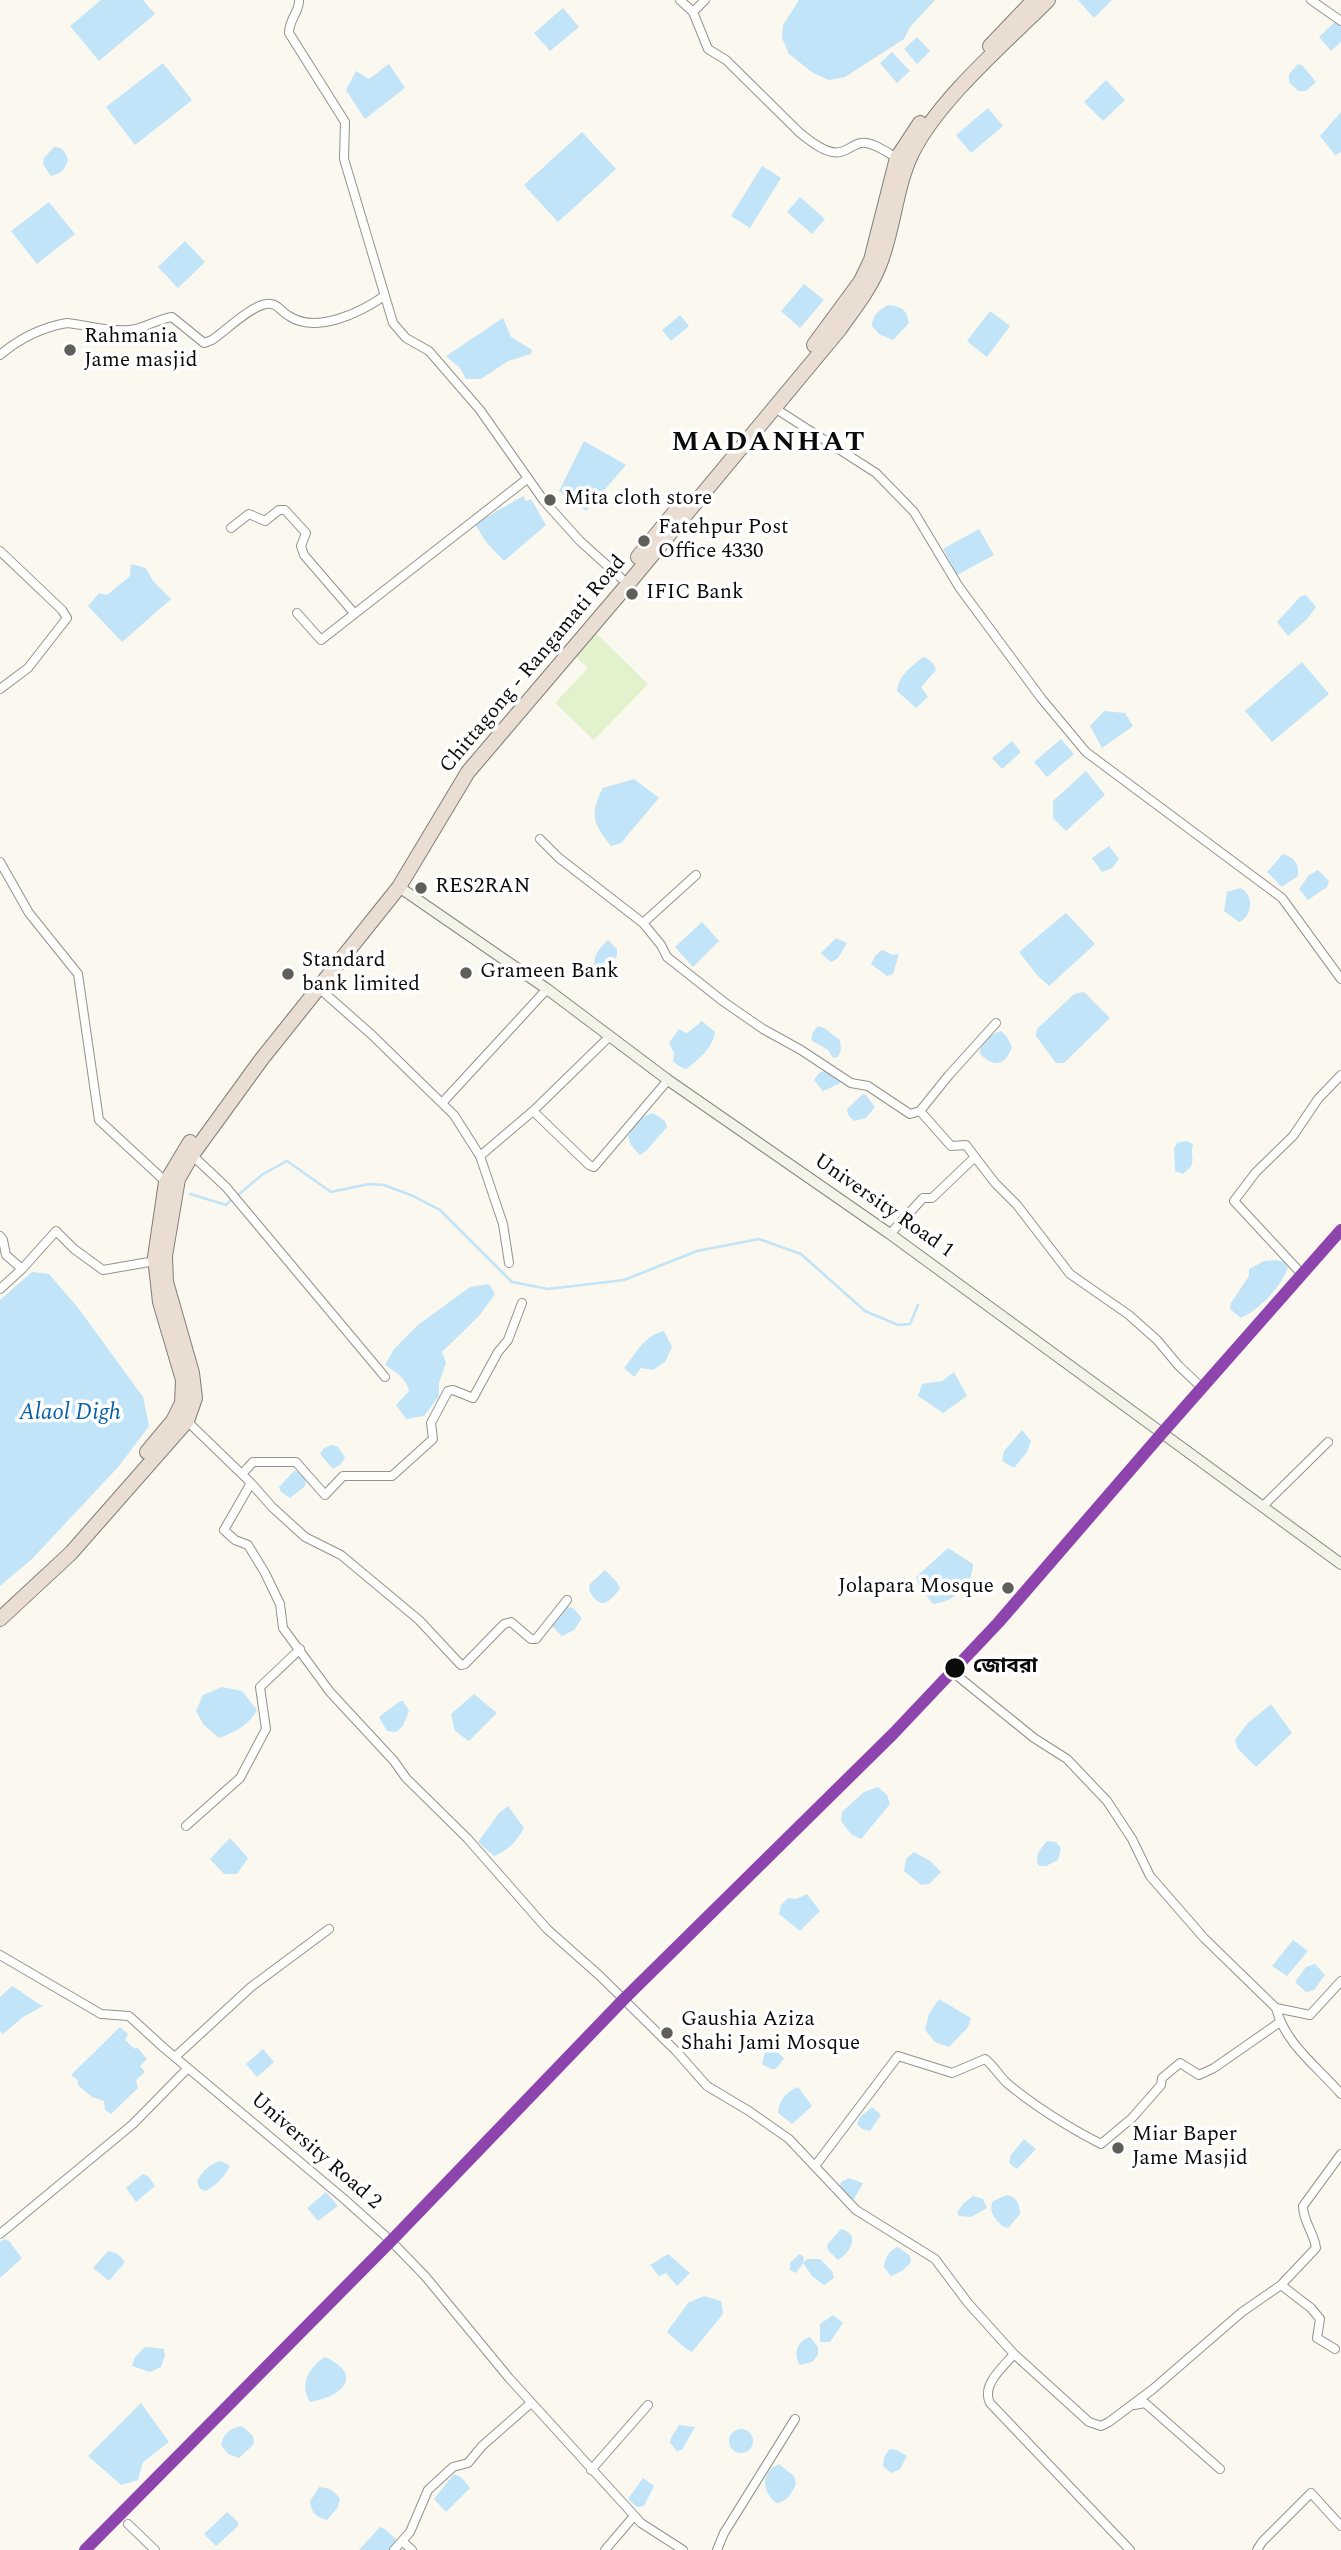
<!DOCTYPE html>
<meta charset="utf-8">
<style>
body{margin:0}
canvas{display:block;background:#faf8ef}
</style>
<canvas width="1341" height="2550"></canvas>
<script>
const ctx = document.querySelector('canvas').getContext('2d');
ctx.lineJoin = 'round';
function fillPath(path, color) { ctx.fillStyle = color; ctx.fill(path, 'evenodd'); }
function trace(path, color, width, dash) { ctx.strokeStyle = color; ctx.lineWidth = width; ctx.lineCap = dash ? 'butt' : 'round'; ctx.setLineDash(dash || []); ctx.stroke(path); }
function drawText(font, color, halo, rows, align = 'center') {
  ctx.font = font + ' Spectral,"Noto Sans Bengali",serif'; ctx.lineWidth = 7; ctx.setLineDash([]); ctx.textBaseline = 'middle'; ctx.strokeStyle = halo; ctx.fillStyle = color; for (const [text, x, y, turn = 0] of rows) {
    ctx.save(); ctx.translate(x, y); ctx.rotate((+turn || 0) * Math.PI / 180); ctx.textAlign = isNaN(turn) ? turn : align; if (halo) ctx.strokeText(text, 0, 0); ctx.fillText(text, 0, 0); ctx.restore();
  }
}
const green = new Path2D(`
 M596,633L648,684L594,740L555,703L588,668L574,655Z`);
const water = new Path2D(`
 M101,0H143L155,14L99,61L70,26Z
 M799,0H935L910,27L904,39L845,77L829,80L813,73L789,54L782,38L783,25Z
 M1078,0H1112L1094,18Z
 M563,8L579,27L550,51L534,33Z
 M1336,21L1341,27V42L1331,51L1319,37Z
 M917,37L930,51L917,64L904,49Z
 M892,52L910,71L897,83L880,63Z
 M163,63L192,100L135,145L106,107Z
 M389,64L405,88L365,119L346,90L356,71L369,79Z
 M1298,64L1303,66L1316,82L1306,91H1298L1289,82V74Z
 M1106,80L1125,100L1103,121L1084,102Z
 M988,108L1003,126L971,153L956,135Z
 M1341,112V152L1335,155L1320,136Z
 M582,132L616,169L558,222L524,185Z
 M54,147C63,147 65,151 68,160C65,169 61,174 51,176L43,164L44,158Z
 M762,166L781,178L750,228L731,216Z
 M800,197L825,219L812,234L787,212Z
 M49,202L75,234L37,264L11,231Z
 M185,241L205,262L178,288L158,267Z
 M804,284L824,300L800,328L781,311Z
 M889,305C903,307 906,309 909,323L893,340L879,334L872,326C872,315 880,309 889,305Z
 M990,311L1010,326L987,357L967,341Z
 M680,315L689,326L671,341L662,330Z
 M503,318L511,337L532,350L531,354L508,361L481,379H466L460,368L446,356Z
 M584,441L626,465L586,511L559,491Z
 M523,496L526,501L531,499L546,525L504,561L486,542L475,524Z
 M979,529L994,555L957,575L943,549Z
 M131,564L146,568L153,581L171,599L122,642L88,606L99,593L107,595L130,576Z
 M1306,595L1316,607L1307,619L1288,636L1277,622L1301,596Z
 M923,657C930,659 934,663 936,670L921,687L928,697L916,708L897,691C899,675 911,667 923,657Z
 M1302,662L1329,694L1272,742L1245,711Z
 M1104,711L1125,713L1133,726L1102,748L1090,726Z
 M1061,739L1074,754L1047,777L1034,762Z
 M1012,741L1021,752L1002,769L992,758Z
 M1086,771L1105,795L1066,831L1053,818V801Z
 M634,779L659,798L621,843L611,846C593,823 589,815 603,788Z
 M1109,846L1119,859L1112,868L1102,872L1092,858Z
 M1283,854C1295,858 1299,864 1298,876L1282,887L1267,872Z
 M1318,870L1329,881L1327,887L1308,900L1299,889L1309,875Z
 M1241,888C1254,896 1253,916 1239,922L1224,911L1227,892Z
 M1066,913L1095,944L1049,986L1037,975L1019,952Z
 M702,922L719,941L693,967L675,947Z
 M836,938L847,943L838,958L831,962L821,953Z
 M608,940L617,949V956L604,972L595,970C592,956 598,950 608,940Z
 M882,950L893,955L899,954L893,974L887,976L871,964L875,956Z
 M1084,992L1110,1018L1064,1063H1056L1036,1036L1037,1029L1074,994Z
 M702,1021L715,1032C713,1047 699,1060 686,1069L679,1066L673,1061L674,1053L669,1043L679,1029L687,1033Z
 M818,1026L824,1028L840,1040L841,1050L838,1057L833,1058L828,1050L811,1040L813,1032Z
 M1001,1031L1007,1037L1012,1047C1005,1067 993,1067 980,1054C980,1042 989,1035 1001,1031Z
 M824,1071L842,1078L839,1084L823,1091L814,1080L819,1073Z
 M863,1094L866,1095L875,1107L866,1118L854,1121L848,1115L847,1109Z
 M653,1113L665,1121L667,1127L646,1151L640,1155L631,1145L628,1136L640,1118Z
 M1186,1141L1193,1144C1189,1160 1199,1162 1183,1174L1175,1171L1174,1149L1177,1143Z
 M1276,1260L1284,1262L1288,1267C1282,1286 1259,1310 1241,1318L1230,1309L1231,1303L1249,1276V1269L1264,1261Z
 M32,1272L49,1274L79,1309L143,1397L149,1426L119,1466L32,1559L0,1586V1300Z
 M489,1284L495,1294L479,1316L442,1352L446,1363L439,1383V1396L424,1416L406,1419L396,1405L409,1391C406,1378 396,1372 385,1365L394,1349L418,1325L470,1287Z
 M664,1331L672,1347L665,1362L653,1370L641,1368L634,1377L624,1368C637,1353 643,1336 664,1331Z
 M954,1372L967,1396L943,1413L918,1396L922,1384L942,1381Z
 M1022,1430L1031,1441L1027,1452L1014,1468L1002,1461L1004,1451Z
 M332,1445L337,1446L345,1457L341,1464L333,1469L320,1454L324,1448Z
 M295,1470L306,1479L305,1486L290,1498L281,1492L279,1487Z
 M948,1548L973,1564C972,1587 955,1601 933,1604L921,1589L916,1577Z
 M605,1570L616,1581L620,1589C607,1605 600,1610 589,1590L590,1584Z
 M567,1607L573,1608L582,1618L574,1630L562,1636L552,1626Z
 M222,1687L242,1691L257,1710C249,1725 235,1732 219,1738L203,1724L196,1711L203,1695Z
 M474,1694L497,1713L469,1741L455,1731L451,1714Z
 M400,1701H403L409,1711L403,1726L396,1732L387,1731L379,1717Z
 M1271,1704L1292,1733L1256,1767L1238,1749L1235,1740L1247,1724Z
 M878,1787L887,1795L890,1804L861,1839L851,1834L841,1821L842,1812L864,1792Z
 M508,1806L524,1828C516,1842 509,1850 494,1856L478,1842L499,1813Z
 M230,1838L248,1858L237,1874H224L210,1859Z
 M1047,1841L1056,1842L1061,1848L1058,1860L1046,1866H1039C1034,1855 1040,1850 1047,1841Z
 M914,1852L930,1861L941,1872L929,1884L921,1885L904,1871L906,1859Z
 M807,1894L820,1911L800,1931L779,1914L781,1905L788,1898L796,1899Z
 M1293,1940L1308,1951L1287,1976L1272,1966Z
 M1315,1964L1325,1975L1314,1990L1306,1992L1295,1982L1306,1967Z
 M12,1986C23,1992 31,2000 43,2006L23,2017L3,2034L0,2031V1997Z
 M939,1999L971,2018L968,2027L949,2047L935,2042L925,2030L929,2014Z
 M120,2027L128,2034L125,2040L135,2049L137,2047L147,2059L140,2066L145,2072L136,2080L138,2088L111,2114L105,2110L104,2101L92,2097L78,2085V2080L71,2075Z
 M766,2048L777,2052L784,2058L776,2069H771L762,2064Z
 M263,2049L274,2062L257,2077L246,2064Z
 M798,2087L812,2106L792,2124L778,2113C779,2100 786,2092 798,2087Z
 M872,2107L881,2115L870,2131L862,2129L857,2124L860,2117Z
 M1024,2139L1036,2149L1017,2169L1009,2163L1011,2155Z
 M221,2161L230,2166C224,2177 217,2185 206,2191L200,2189L197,2181C203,2170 210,2164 221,2161Z
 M143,2174L148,2176L155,2186L136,2202L126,2188Z
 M849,2178L863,2183L853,2201L840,2188L841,2182Z
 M326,2192L338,2206L318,2221L307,2208Z
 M1007,2195C1017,2197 1020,2205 1020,2214L1008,2228L1002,2226C995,2218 988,2212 993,2201Z
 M973,2196L983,2199L987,2208L971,2217L959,2216L957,2212L963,2204Z
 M841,2229C861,2234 851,2252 838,2260L828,2250L827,2245Z
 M4,2239L9,2241L22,2258L0,2278V2242Z
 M898,2247L910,2256L911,2262L902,2271L891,2276L884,2267C885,2258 889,2250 898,2247Z
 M108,2251L118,2254L125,2262L109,2281L93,2268Z
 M668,2254L690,2273L677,2286L666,2273L659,2276L650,2265Z
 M799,2254L804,2257L803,2263L807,2259H820L832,2271L834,2278L824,2285L812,2276L803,2263L796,2273L790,2270V2263Z
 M704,2296L721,2301L723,2314L692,2352L685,2348L667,2332L688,2303Z
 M833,2315L843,2323L830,2342H820V2324Z
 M810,2337L818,2347V2355L812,2362L800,2365C793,2354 797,2341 810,2337Z
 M145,2347L164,2349L165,2355L161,2367L150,2372L132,2366L135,2357Z
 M325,2357C365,2375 342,2397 310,2402C299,2384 309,2367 325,2357Z
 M141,2403L169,2442L143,2462L138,2480L121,2485L88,2456Z
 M679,2425L695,2427L682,2450L677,2451L670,2443L671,2438Z
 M242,2426L253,2436L254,2444L239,2458L228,2454L221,2445C224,2433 230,2428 242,2426Z
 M729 2441a12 12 0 1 1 24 0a12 12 0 1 1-24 0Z
 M890,2449L897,2450L907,2456L900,2469L891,2473L883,2466L884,2457Z
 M779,2464L794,2476L796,2484C792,2493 786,2503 776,2503C762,2491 760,2473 779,2464Z
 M454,2474L462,2478L470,2488L446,2512L434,2499Z
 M643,2478L654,2486L644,2506L637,2507L628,2499Z
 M319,2487C329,2488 334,2490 340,2499L338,2507L327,2520C316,2517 311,2513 310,2501Z
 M227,2512L238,2522V2526L216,2546L204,2534Z
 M380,2527L385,2529L398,2541L389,2550H359Z`);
const stream = new Path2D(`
 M190,1194L226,1205L232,1199
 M238,1195L263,1174L287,1161L331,1192L369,1184L384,1185L413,1196L440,1210L512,1282L548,1289L624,1280L697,1251L759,1239L801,1254L865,1311L898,1325L910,1324L918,1305`);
const street = new Path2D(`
 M299,0C300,11 289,19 289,33L345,122L344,159L393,323L406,338L429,351L480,410L544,501L580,541L621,578
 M680,0L693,12L708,49L726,60L800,133C810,141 827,155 840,152C847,151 854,144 861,143C872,141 888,153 897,158
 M1311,0L1341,21
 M693,12L705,0
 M0,355C19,339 43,327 67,323C87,325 110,332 129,330C144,329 157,319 172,317L204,343L212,340C225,331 251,306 266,304C277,302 280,311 289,316C316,334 360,313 384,296
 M773,407L876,473L914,512L959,587L1041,698L1086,752L1282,898L1341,979
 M231,528L249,514L265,521L279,510H285L306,533L301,546L304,555L354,613
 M0,551L62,610L67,618L28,668L0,689
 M297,613L321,640L527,479
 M540,839L559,858L643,923
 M0,862L29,913L78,974L99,1120L166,1182
 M696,875L643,923L661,945L667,957L724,1002L763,1029L801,1050L851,1083L868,1086L910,1114L920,1111
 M321,990L372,1035L454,1115L480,1156L503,1224L509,1263
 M442,1103L547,989
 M533,1111L589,1165L594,1167L668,1080
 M192,1155L226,1187L385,1377
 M480,1156L533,1111L609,1037
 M975,1157L995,1183L1017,1205L1070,1274L1129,1315L1157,1340L1178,1365L1198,1384
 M890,1234L923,1198H932L975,1157L966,1145L951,1146L920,1111L949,1075L996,1023
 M0,1236L3,1240L6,1255L22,1269L56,1231L74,1249L103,1270L155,1261
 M1299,1271L1234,1201L1256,1172L1293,1136L1318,1099L1341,1075
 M0,1289L22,1269
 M187,1421L251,1483L224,1530L235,1540L248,1545L265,1573L280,1604L283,1628L330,1692L394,1761L406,1778L467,1838L547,1929L600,1976L677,2052L707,2086L749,2111L789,2139L856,2210L935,2259L968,2303L1014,2354C1003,2367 981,2385 990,2403L1130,2550
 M242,1474L253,1462H296L325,1495L343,1476H392L433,1439L431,1423L448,1391L453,1390L473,1398L498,1352L508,1340L522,1303
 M251,1483L272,1507L305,1537L341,1555L419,1620L461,1665L465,1664L504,1624L511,1622L531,1639H536L567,1600
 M1262,1507L1328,1442
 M955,1674L1034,1738L1067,1759L1107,1801L1132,1839L1150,1876L1204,1938L1276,2008C1285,2044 1318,2067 1341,2094
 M186,1826L240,1778L266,1729L260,1687L300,1649
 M0,1955L101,2014L129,2016L164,2048L343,2198L391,2241L425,2276L509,2378L641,2523L683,2550
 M1276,2008L1310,2015L1341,1981
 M175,2057L251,1987L329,1929
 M815,2166L898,2056L952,2073L985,2059C994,2066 999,2076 1008,2084C1036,2107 1068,2127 1101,2144L1132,2118L1161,2085L1162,2078L1180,2063L1199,2075L1214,2068L1280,2022
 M0,2234L133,2124L188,2068
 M1281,2285L1311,2308L1320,2319L1317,2338L1335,2349
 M1014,2354L1089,2422L1101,2426L1109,2422L1153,2389L1242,2312L1281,2285L1316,2248C1314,2232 1303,2222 1303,2206L1341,2154
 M1134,2405L1145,2403L1220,2469
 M591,2470L648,2405
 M128,2524L155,2550
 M402,2541L412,2550
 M394,2550L410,2532L428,2490L453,2467L468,2463L482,2446L531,2403
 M605,2550L634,2516
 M717,2550L724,2533L795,2419
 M1257,2550L1262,2542L1311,2493L1341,2526`);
const secondary = new Path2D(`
 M399,887L547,989L668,1080L890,1234L1341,1564`);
const highway = new Path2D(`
 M990,46L1034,0
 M814,345L861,281L871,260L897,158L920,123
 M638,557L678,508
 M147,1452L173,1421L182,1403L183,1380L160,1302L155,1257L166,1182L190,1142
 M0,1619L71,1553L187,1421L195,1398L192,1373L166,1282L165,1256L178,1179L192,1155L261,1060L399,887L468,772L628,584L839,330C853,310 870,289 879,266C894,230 895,188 912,153C938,100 1006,42 1048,0`);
const rail1 = new Path2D(`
 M85,2550L391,2241L624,1999L893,1734L998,1623L1163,1432L1341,1230`);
const markers = [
 [70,350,7,"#5f5e5b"],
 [550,500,7,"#5f5e5b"],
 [644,541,7,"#5f5e5b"],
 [632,594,7,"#5f5e5b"],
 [421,888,7,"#5f5e5b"],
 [466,973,7,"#5f5e5b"],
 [288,974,7,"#5f5e5b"],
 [1008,1588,7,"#5f5e5b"],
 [955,1668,11,"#0b0b0b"],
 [667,2033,7,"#5f5e5b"],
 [1118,2148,7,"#5f5e5b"]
];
const poiNames = [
 ["Rahmania",84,338],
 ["Jame masjid",84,362],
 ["Mita cloth store",564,500],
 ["Fatehpur Post",658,529],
 ["Office 4330",658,553],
 ["IFIC Bank",646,594],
 ["RES2RAN",435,888],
 ["Standard",302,962],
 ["bank limited",302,986],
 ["Grameen Bank",480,973],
 ["Jolapara Mosque",994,1588,"right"],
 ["Gaushia Aziza",681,2021],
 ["Shahi Jami Mosque",681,2045],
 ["Miar Baper",1132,2136],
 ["Jame Masjid",1132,2160]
];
const streetNames = [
 ["Chittagong - Rangamati Road",534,665,-50],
 ["University Road 1",883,1207,35],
 ["University Road 2",315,2152,41]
];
const stopNames = [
 ["জোবরা",973,1668]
];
const waterNames = [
 ["Alaol Digh",70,1414]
];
const districtNames = [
 ["MADANHAT",769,445]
];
fillPath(green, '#e2f2cc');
fillPath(water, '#c1e4f8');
trace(stream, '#c1e4f8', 2.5);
trace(street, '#93928e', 10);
trace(secondary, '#898884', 12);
trace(highway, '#807f7b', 16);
trace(street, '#fefefd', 8);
trace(secondary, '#f4f3e8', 10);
trace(highway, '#eaded3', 14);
trace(rail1, '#8e44ad', 12);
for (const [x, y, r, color] of markers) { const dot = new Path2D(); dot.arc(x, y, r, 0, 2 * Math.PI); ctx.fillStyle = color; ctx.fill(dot); trace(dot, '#fff', 2.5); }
drawText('21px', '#0b0b0b', '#fff', poiNames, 'left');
drawText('21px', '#0b0b0b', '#fff', streetNames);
drawText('bold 21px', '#0b0b0b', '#fff', stopNames, 'left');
drawText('italic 23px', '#0961a9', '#fff', waterNames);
ctx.letterSpacing = '2px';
drawText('bold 28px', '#0b0b0b', '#fff', districtNames);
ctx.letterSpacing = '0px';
</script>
